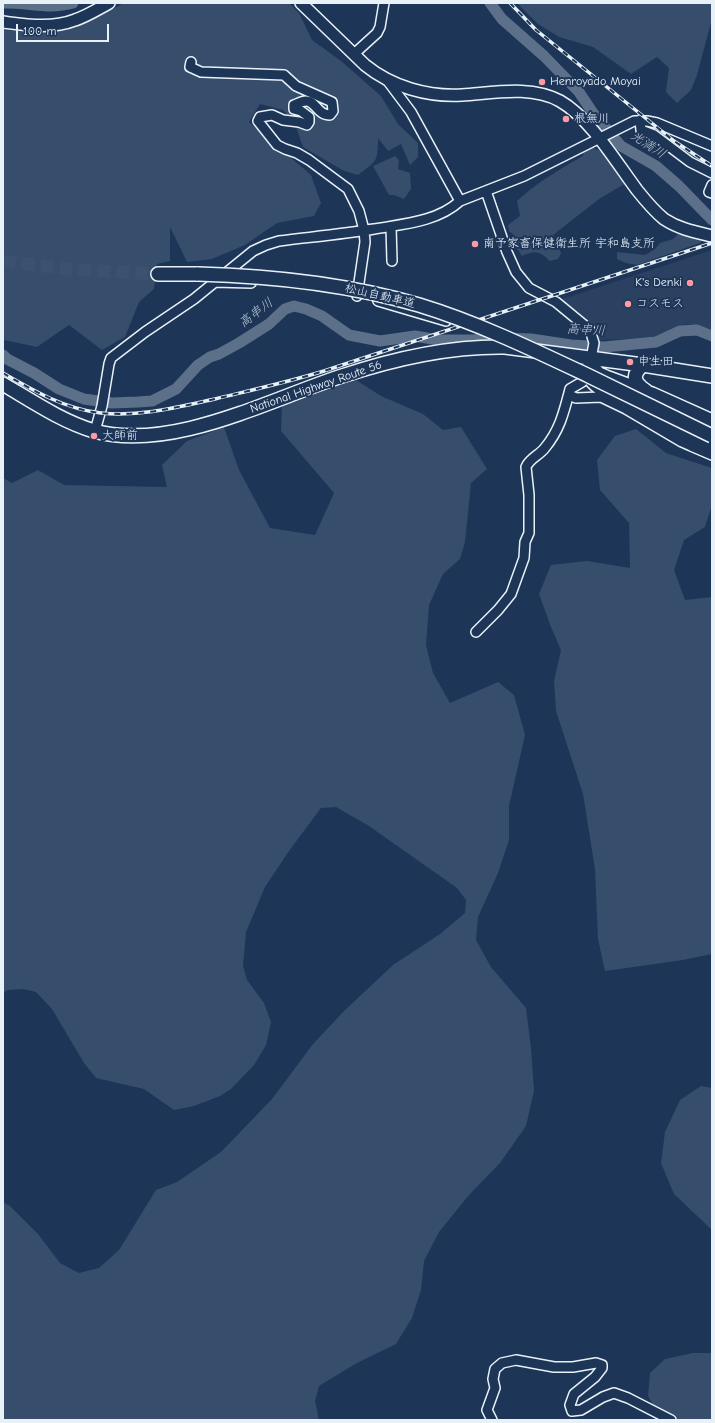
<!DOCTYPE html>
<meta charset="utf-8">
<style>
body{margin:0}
#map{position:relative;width:715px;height:1423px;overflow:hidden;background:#1d3557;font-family:"Comic Neue",sans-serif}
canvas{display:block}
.frame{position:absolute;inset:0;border:4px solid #e8f1f8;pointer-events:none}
.scale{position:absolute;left:16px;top:24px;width:93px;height:18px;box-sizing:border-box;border:2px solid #e8f1f8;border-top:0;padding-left:5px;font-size:12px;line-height:14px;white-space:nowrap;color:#e8f1f8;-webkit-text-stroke:3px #1d3557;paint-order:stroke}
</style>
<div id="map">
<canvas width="715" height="1423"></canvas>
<div class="frame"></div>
<div class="scale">100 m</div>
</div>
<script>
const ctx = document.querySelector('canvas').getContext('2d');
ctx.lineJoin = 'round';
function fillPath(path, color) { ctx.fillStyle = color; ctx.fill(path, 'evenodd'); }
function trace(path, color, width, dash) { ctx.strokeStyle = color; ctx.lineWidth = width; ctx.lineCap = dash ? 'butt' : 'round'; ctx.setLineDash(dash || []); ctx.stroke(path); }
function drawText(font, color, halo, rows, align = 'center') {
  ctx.font = font + ' "Comic Neue","Klee One",sans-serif'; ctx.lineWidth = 4; ctx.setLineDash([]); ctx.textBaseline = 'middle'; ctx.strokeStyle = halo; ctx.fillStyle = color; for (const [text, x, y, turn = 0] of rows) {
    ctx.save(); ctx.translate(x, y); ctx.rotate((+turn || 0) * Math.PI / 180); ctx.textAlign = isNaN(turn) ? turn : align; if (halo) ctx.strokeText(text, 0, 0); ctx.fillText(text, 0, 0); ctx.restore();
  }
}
const built = new Path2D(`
 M712,250V330L703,327L687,324L649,338L599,340L597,331L559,300Z`);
const green = new Path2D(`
 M124,3H289L299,13L312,40L341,61L381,96L398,124L418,143V157L410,165L401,144L388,151L378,138C378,163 376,161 358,175L344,171L303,147L295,124L283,110L260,104L249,122L311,175L321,203L314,216L277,223L245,245L212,259L187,262L170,227V261L157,264L154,289L139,302L125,337L102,350L69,325L37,347L4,340L3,339V30L54,32L83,24Z
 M517,3H712V19L697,75L691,90L677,103L666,92L669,68L657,57L631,74L593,47L559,37L538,24Z
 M593,148L605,153L626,183L599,199L553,235L561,253L558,259L550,261C539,251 536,250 522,256L516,247L515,236L509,231L508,225L520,216L517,201C536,183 560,169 583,156L584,150Z
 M395,156L399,160L398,169L410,173L411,189L404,199L394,195H389L373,166Z
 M678,234L703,240L700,243L637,265L626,263L617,259V252L645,255L655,249L660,243L673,239Z
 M356,380L381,396L423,414L443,430L461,427L487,469L471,483L465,542L460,559L443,574L429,605L426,645L433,673L450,703L498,682L514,695L525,735L509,806V840L498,873L478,917L476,940L491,967L526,1008L531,1048L534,1091L526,1126L500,1163L469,1195L439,1232L424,1261L421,1290L412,1318L396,1344L357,1363L319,1386L315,1401L319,1420H3V1202L10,1206L38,1234L60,1263L79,1273L99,1268L119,1250L156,1190L177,1182L221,1152L272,1099L313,1044L344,1011L393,965L440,934L465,913L466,900L457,888L369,826L336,807L321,808L289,851L265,887L246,932L243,966L247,980L264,1003L271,1022L266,1045L254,1065L231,1089L220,1096L194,1106L174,1110L144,1089L96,1078L84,1063L52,1009L36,992L23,989L8,990L3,993V478L12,483L38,470L64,485L167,487L162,465L187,441L224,427L239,470L270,528L315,535L334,493L281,431L282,406L308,395Z
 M636,429L666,453L712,468V505L705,527L684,540L674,570L685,600L712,597V954L683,960L605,971L598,939L595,869L583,794L556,711L554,681L561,650L551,627L539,594L551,565L587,561L630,568L629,523L600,490L597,460L615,436Z
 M701,1086L712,1088V1230L674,1194L661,1163L665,1132L680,1100Z
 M693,1353H712V1420H668L657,1412L648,1396L650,1373L665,1359Z`);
const river = new Path2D(`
 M3,3C28,2 48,10 73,3
 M490,3L502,19L544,56L579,92L593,113L621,146L656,166L679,186L712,220
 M3,355L7,359L34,373L59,389L84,399L112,403L138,402L152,401L176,389L198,365L210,357L219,354L239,343L269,324L285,309L294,306L306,309L322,316L349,335L380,341L415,336L438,340H472L499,338L531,339L571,345L604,347L656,342L680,331L697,330L712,336`);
const highwayTunnel = new Path2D(`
 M3,261L67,269L158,274`);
const minor = new Path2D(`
 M354,54L377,33L380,27L384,3
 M191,62L190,67L201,72L284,75L296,86L332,102L333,111L330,115C317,115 316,101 306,101C302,101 297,104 294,105V109L301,111L309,117V122L307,125L299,122L283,120L272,115L260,117L258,121L277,145L285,149L297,153L309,160L348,189L359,211L364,230L365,242L357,296
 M387,80L411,112L460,201
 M640,120L641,130L654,135L690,162L712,173
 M712,185L709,192L712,193
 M486,191L507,252L516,272L529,288L556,302L590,330L594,343L591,359
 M391,227L392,261
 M215,282L251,283
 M378,301L446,321
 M569,395L576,398L601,397L626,409L682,442L691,446L694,444
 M95,431L102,406L109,364L111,358L145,332L194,299L253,251L266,245L279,241C311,237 343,234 374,229C403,224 437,222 460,201L524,176L634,121H647L657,123L712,146
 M691,446L712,455
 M476,632L498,610L511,594L524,558L525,542L529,533V495L526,467C529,459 539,455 544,449C560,430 564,412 570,389L582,382L593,373
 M492,1420L487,1410L495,1388L493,1379L495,1369L502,1363L516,1360L554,1367H573L596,1363L602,1365V1368L595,1377L574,1394L570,1405L572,1411L581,1410L603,1397L614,1393L628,1398L671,1420`);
const major = new Path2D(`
 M301,3L365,65C392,87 428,97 462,95C493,93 531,85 560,101C590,118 616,162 637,190C645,200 654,211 664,219C679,229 695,232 712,236
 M3,22C27,25 52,29 75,20C87,16 98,9 109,3`);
const highway = new Path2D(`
 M158,274H198
 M591,359C587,375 587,379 601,389L712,447
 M643,365C631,375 634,383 646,391
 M593,368L599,374L606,377L652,394L712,421
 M3,384C32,401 61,421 94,431C172,452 268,400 342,376C393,359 450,346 505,347L643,365L712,376`);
const rail = new Path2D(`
 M510,3L536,30L674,141L712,166
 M3,373C34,391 65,409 101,413C140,417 178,407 215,399C252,390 288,382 324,371L712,243`);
const highwayBridge = new Path2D(`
 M198,274C273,276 347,284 419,305C478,323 534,350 589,376C630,396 671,416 712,436`);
const markers = [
 [542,82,4,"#ff9aa2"],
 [566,119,4,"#ff9aa2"],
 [475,244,4,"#ff9aa2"],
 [690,283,4,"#ff9aa2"],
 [628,304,4,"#ff9aa2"],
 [630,362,4,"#ff9aa2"],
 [94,436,4,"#ff9aa2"]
];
const poiNames = [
 ["Henroyado Moyai",550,82],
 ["根無川",574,119],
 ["南予家畜保健衛生所 宇和島支所",483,244],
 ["K's Denki",682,283,"right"],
 ["コスモス",636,304],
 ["申生田",638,362],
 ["大師前",102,436]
];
const streetNames = [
 ["松山自動車道",380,296,13],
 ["National Highway Route 56",316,387,-19]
];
const waterNames = [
 ["光満川",648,145,33],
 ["高串川",256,313,-37],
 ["高串川",586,330,3]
];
fillPath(built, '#2a4162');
fillPath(green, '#374d6c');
trace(river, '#5d7089', 11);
trace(highwayTunnel, '#3b516f', 13, [13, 6]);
trace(minor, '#e8f1f8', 12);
trace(major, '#e8f1f8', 14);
trace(highway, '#e8f1f8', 16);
trace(minor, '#1d3557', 9);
trace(major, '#1d3557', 11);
trace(highway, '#1d3557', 13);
trace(rail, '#e8f1f8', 3.5);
trace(rail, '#1d3557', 2, [6]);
trace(highwayBridge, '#e8f1f8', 16, []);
trace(highwayBridge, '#1d3557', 13);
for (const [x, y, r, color] of markers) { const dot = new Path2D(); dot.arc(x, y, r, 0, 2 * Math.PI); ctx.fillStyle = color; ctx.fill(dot); trace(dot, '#1d3557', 1.5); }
drawText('12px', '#e8f1f8', '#1d3557', poiNames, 'left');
drawText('12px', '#e8f1f8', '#1d3557', streetNames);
drawText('italic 13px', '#b7c4d1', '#1d3557', waterNames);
</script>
